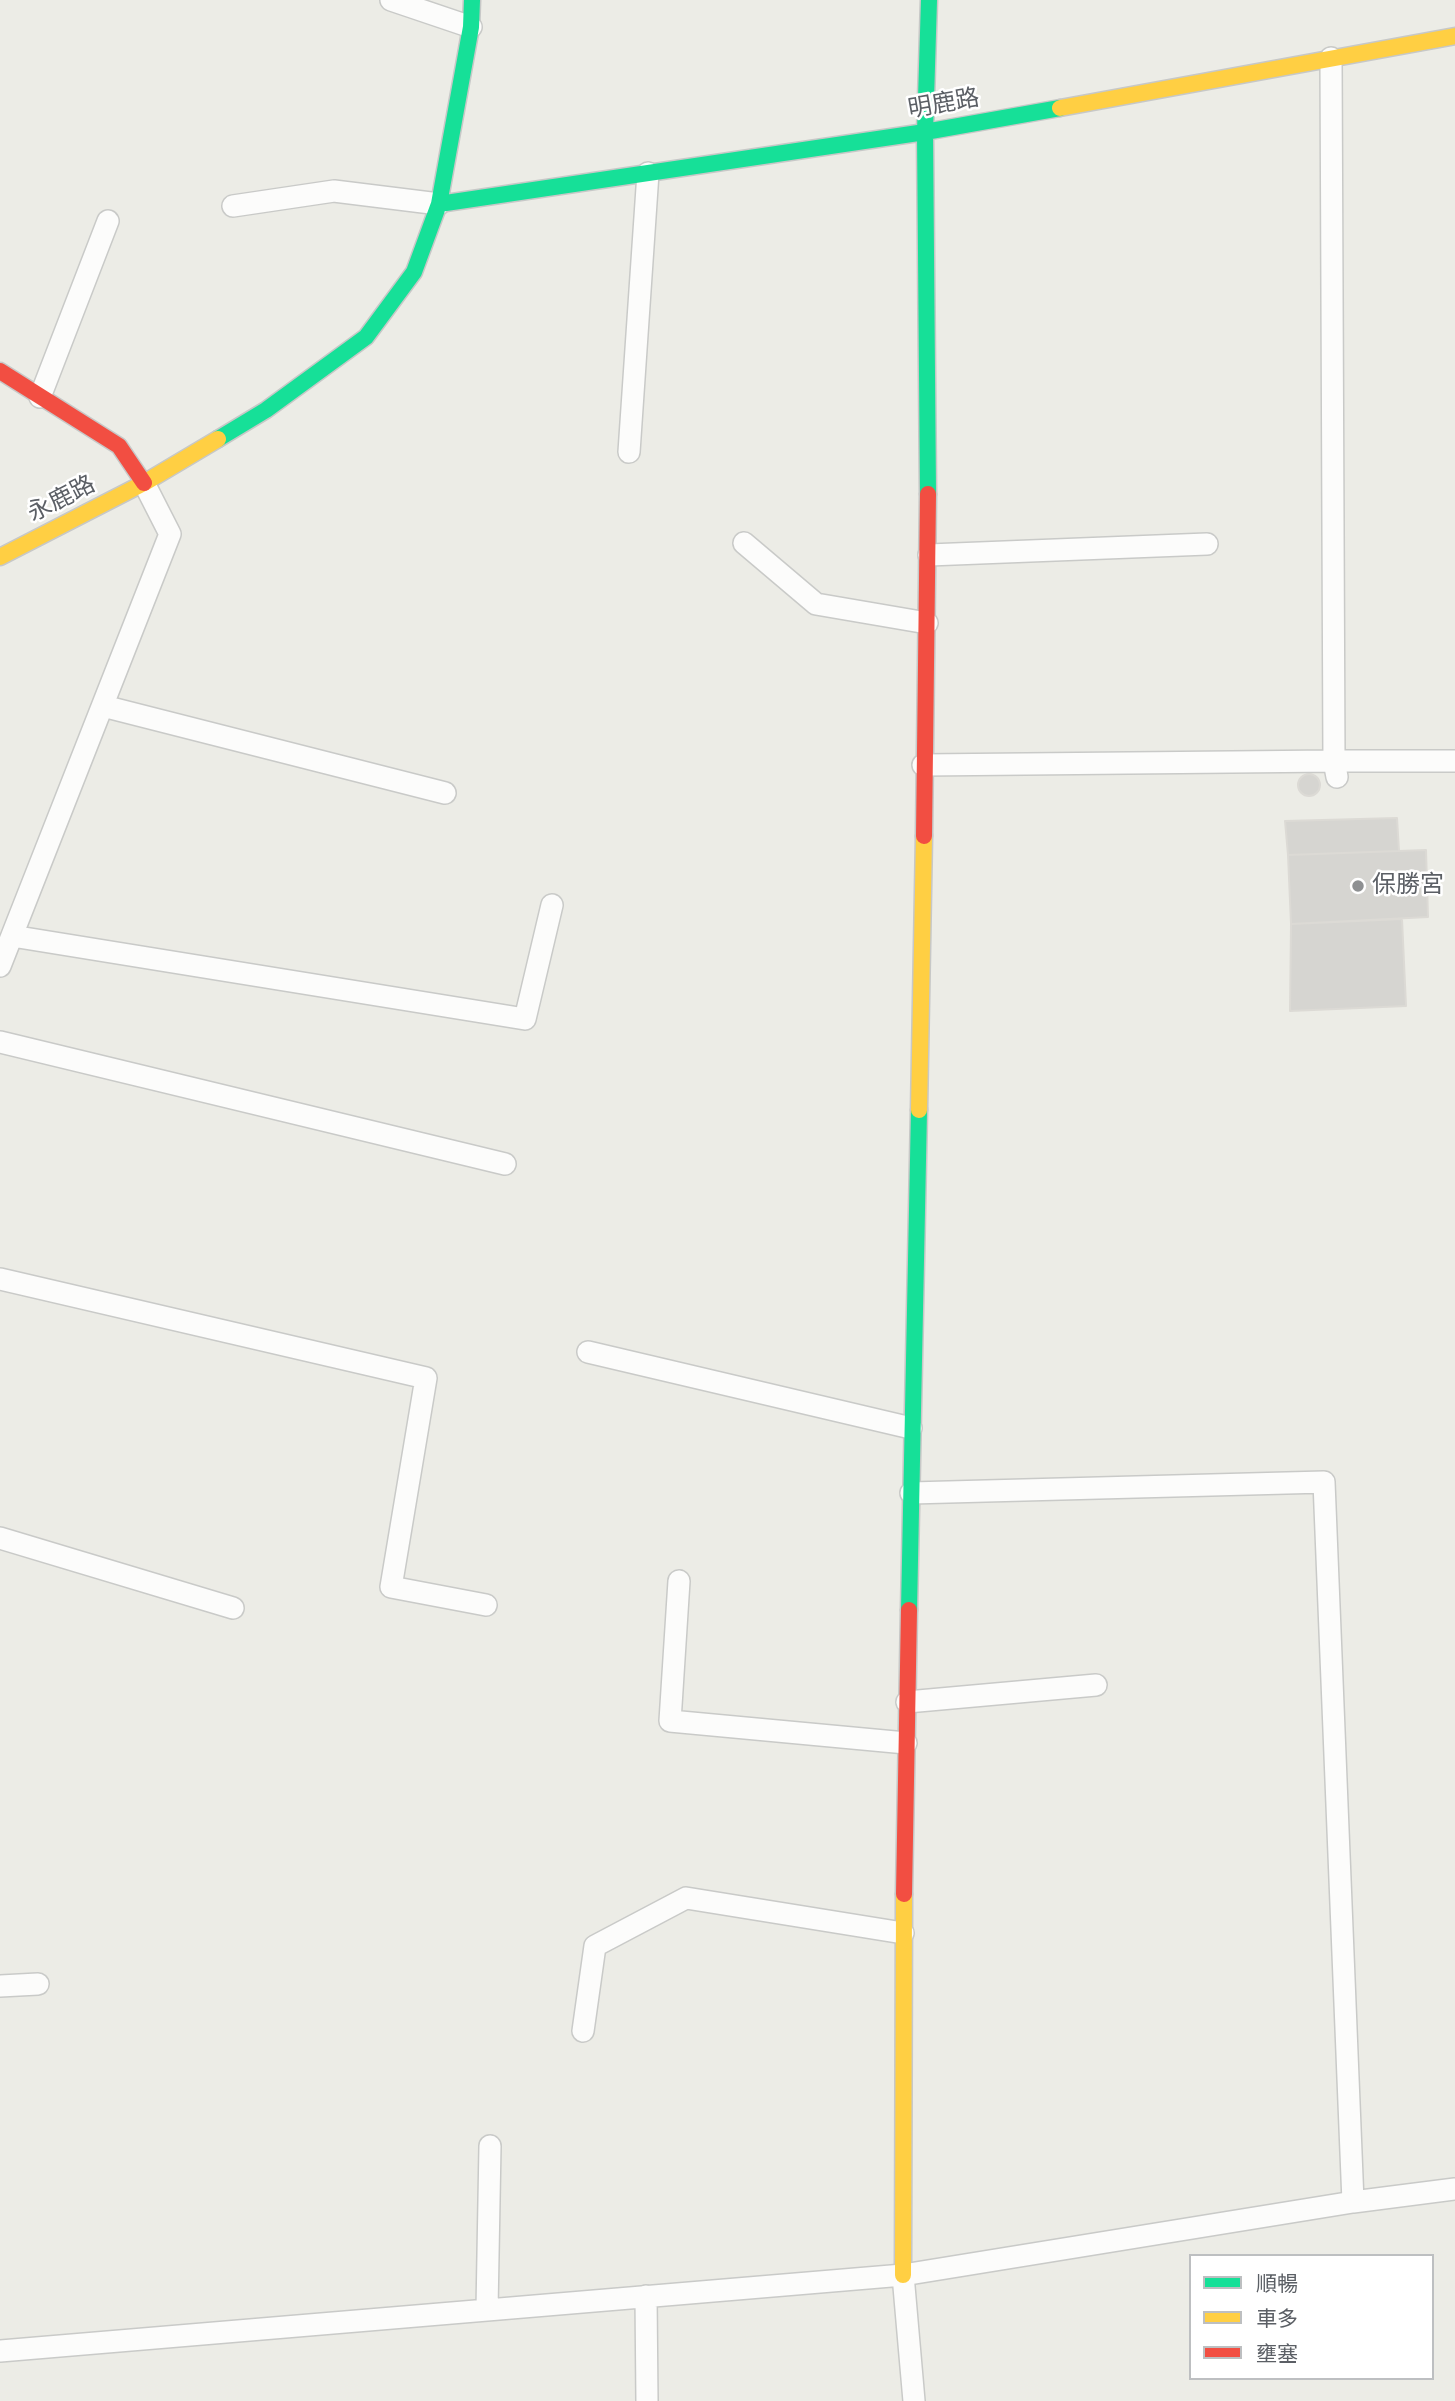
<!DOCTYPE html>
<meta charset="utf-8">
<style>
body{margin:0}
#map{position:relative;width:1455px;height:2401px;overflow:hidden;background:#ecece6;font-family:"Titillium Web","Noto Sans TC",sans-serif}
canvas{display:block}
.legend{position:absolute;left:1189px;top:2254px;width:245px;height:126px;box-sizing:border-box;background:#fff;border:2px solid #bdbfc1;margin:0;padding:9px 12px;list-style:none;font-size:21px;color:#5b5f65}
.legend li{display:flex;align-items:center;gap:14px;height:35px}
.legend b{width:35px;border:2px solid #bdbfc1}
</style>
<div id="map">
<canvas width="1455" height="2401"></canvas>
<ul class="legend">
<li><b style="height:9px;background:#16e098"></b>順暢</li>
<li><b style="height:9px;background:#ffcf43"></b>車多</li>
<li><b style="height:9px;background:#f24e42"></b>壅塞</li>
</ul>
</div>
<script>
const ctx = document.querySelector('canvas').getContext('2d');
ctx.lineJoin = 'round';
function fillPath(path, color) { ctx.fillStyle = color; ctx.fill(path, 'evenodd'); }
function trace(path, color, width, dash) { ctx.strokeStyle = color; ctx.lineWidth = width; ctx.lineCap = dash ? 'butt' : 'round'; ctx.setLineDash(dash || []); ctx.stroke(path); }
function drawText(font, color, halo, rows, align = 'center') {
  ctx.font = font + ' "Titillium Web","Noto Sans TC",sans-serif'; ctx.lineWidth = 5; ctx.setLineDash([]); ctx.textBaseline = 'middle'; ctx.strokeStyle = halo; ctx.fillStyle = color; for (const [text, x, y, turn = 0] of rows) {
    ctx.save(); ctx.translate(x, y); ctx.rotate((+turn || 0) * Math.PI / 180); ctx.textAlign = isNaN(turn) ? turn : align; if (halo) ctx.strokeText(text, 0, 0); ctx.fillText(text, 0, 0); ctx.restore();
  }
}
const building = new Path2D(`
 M1298 785a11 11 0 1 1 22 0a11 11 0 1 1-22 0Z
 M1397,818L1399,851L1288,855L1285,821Z
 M1426,850L1428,917L1291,924L1288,855Z
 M1402,919L1406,1006L1290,1011L1291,924Z`);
const lane = new Path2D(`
 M391,0L471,27
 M1331,58L1334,761H1455
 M233,206L334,191L439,204
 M40,397L108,221
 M629,452L648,173
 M744,543L816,604L927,623
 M929,555L1207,544
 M103,706L445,793
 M923,765L1334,761L1337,777
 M12,936L525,1019L552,905
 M0,966L170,534L144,483
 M0,1042L505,1164
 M0,1279L426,1378L391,1587L486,1605
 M588,1352L911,1428
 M911,1493L1324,1482L1353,2202
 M0,1538L233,1608
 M679,1581L670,1721L906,1743
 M907,1702L1096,1685
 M0,1986L38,1984
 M583,2031L595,1946L686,1898L903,1933
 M903,2275L914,2401
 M646,2296L647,2401
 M487,2309L490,2146
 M0,2351L903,2275L1353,2202L1455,2189`);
const fast = new Path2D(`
 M439,204L925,132L1060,108
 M218,439L266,410L366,337L414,272L439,204L471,27L472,0
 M928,494L925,132L929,0
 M909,1610L919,1110`);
const slow = new Path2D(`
 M1060,108L1455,36
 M0,557L144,483L218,439
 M919,1110L924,836
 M903,2275L904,1894`);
const jam = new Path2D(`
 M0,371L119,446L144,483
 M924,836L928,494
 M904,1894L909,1610`);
const markers = [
 [1358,886,7,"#8e9092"]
];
const streetNames = [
 ["明鹿路",944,105,-10],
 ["永鹿路",62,500,-27]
];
const poiNames = [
 ["保勝宮",1372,886]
];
fillPath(building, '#d6d5d1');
trace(building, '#dcdad5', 2);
trace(lane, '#c9cac8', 24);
trace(fast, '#c7c8c7', 19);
trace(slow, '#c7c8c7', 19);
trace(jam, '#c7c8c7', 19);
trace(lane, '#fcfcfb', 21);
trace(fast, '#16e098', 16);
trace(slow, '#ffcf43', 16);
trace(jam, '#f24e42', 16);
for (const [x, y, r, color] of markers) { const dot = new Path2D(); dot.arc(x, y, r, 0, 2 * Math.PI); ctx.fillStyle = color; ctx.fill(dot); trace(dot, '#fff', 2.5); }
drawText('24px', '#5b5f65', '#fff', streetNames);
drawText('24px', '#5b5f65', '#fff', poiNames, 'left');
</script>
